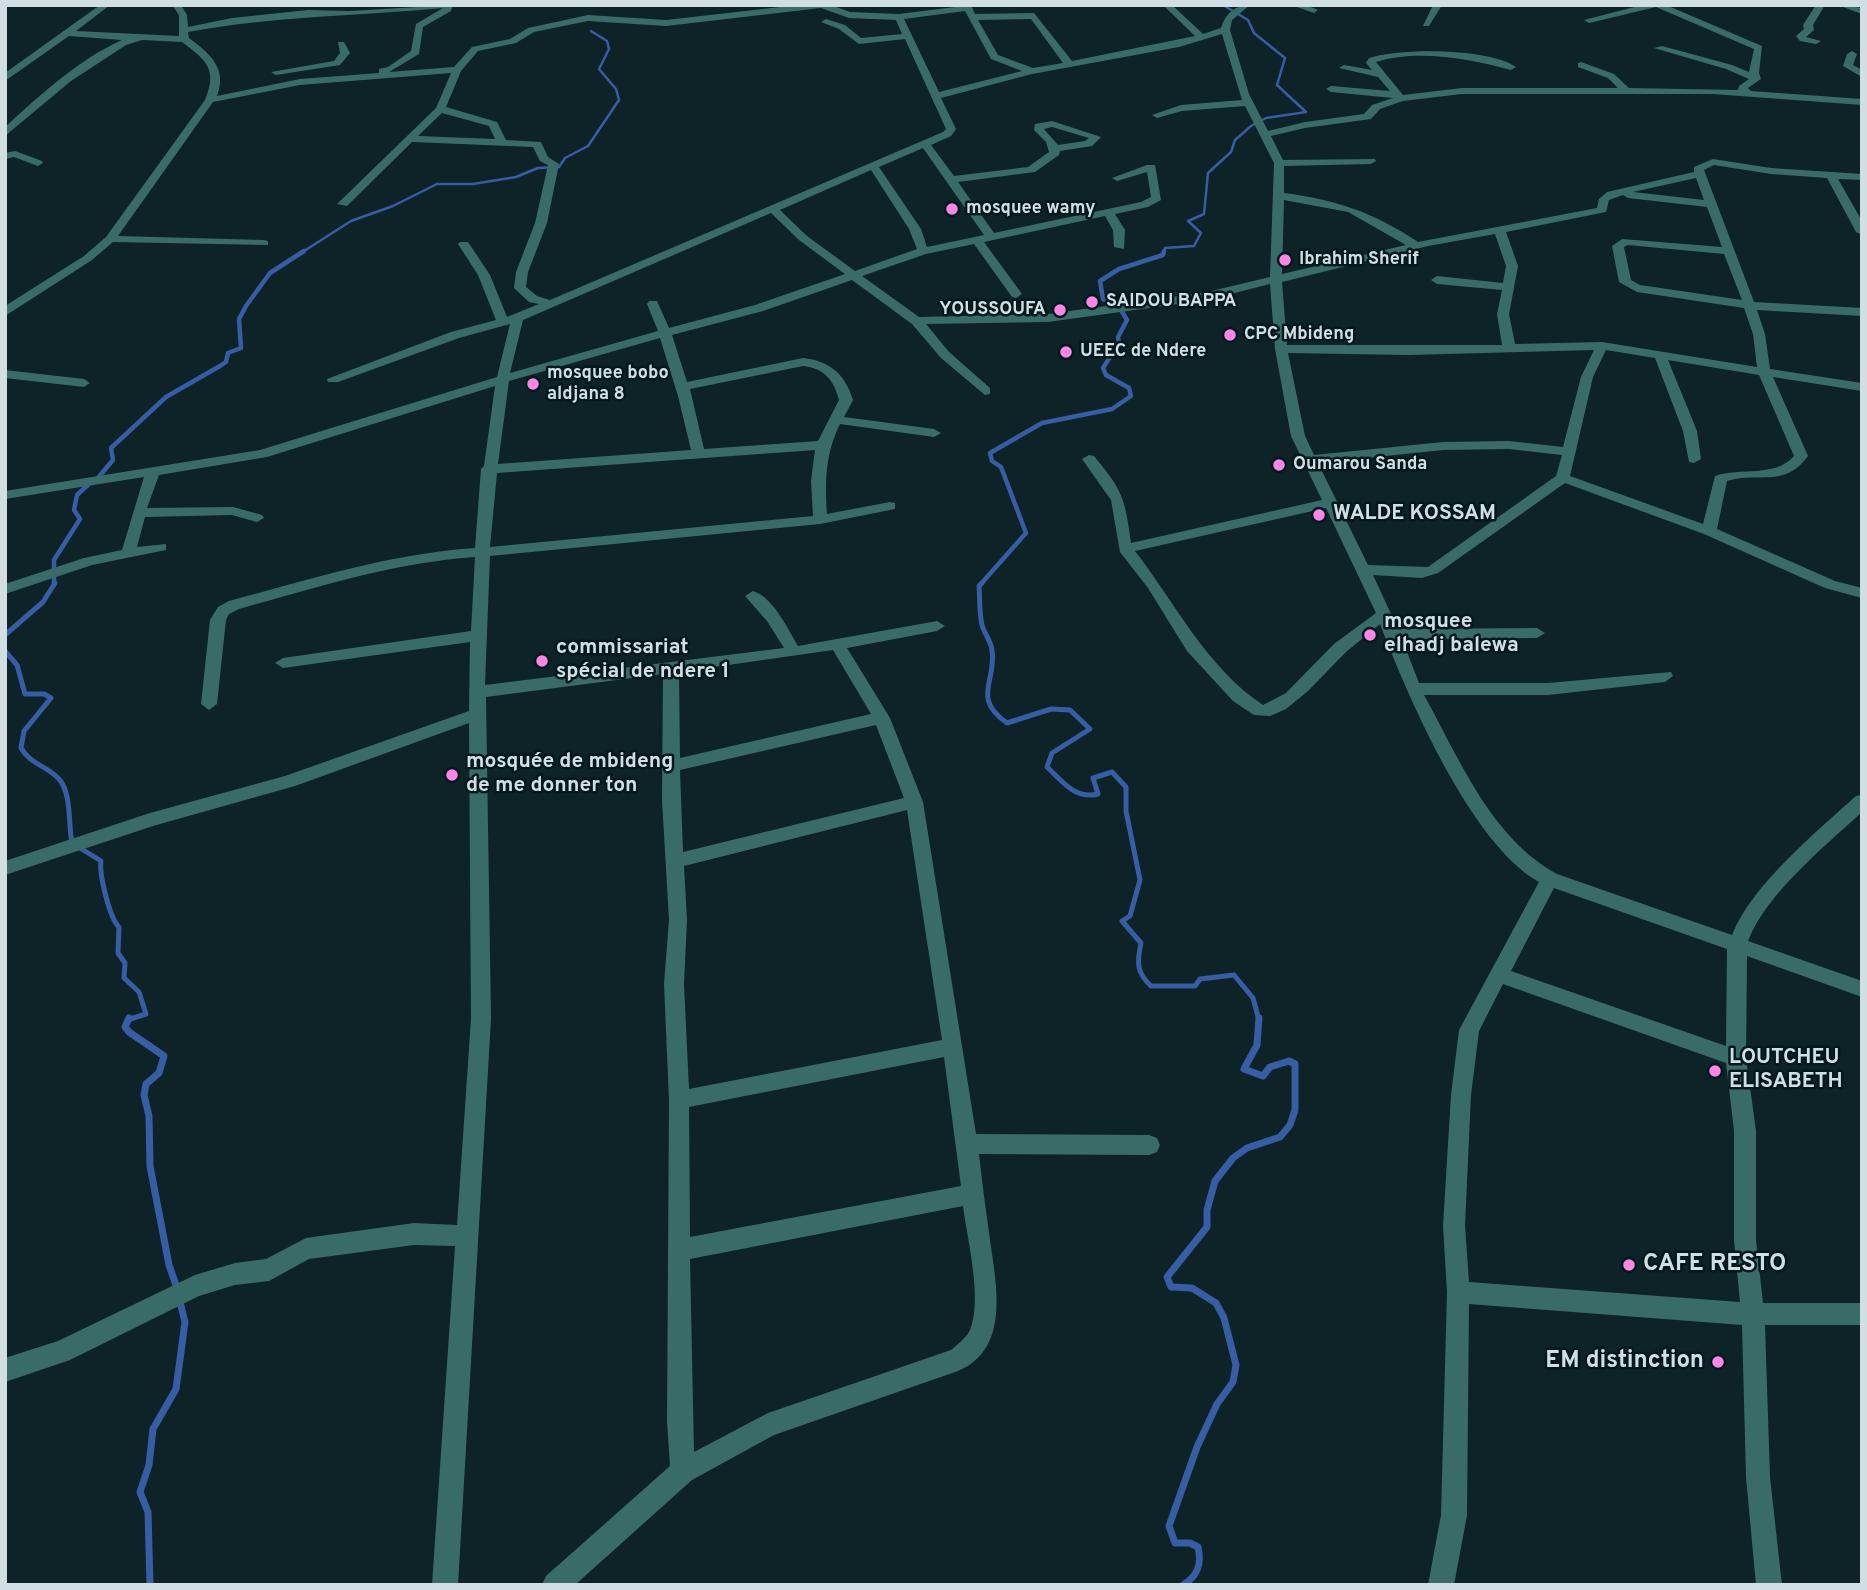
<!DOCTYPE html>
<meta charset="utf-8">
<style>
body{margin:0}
#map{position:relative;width:1867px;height:1590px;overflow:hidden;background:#0d2327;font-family:Overpass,sans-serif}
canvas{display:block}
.frame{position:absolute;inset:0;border:7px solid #d2dfe2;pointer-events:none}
</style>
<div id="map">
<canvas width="1867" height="1590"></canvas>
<div class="frame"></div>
</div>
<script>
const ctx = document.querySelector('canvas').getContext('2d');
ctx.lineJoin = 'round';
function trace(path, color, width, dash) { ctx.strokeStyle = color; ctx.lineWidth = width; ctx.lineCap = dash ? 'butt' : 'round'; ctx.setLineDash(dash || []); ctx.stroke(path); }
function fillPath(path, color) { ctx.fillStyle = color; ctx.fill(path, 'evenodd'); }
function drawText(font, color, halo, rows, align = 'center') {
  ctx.font = font + ' Overpass,sans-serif'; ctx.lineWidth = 5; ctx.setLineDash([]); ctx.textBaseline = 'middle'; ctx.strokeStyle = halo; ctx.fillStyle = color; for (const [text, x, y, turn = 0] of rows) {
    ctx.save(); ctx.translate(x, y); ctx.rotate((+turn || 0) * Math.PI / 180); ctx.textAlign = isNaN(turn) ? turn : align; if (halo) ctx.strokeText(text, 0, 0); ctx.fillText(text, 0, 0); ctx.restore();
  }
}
const streamFar3 = new Path2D(`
 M301,253L351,221L393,206L437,184H473L516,177L538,168L559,167L565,158L588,146L619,100L616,89L599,69L609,49L607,41L591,31
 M1164,253L1165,248L1194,246L1201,233L1188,221L1204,214L1208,173L1231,152L1235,140L1251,126L1266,118L1306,112L1277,85L1285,58L1254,33L1248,20L1223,5`);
const streamFar2 = new Path2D(`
 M97,479L113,460L111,448L166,397L220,366L226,362L228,353L241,348L239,319L246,306L270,273L304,251
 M54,585V560L80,519L74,510L77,495L89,484
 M980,585L1026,533L1001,467L992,461L990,453L1042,423L1112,409L1131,396L1129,388L1106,375L1103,368L1119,343L1118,337L1127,320L1121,310L1103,299L1100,281L1119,269L1163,255L1164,251`);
const streamFar1 = new Path2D(`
 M982,583L979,586C980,598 979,612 982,625C984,633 991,641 992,650C997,681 971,698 1007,723L1051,709L1070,710L1090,729L1052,753L1047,767C1062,781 1075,800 1098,794L1093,778L1112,772L1126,787V811L1140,880L1130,916L1122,921L1141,943C1137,962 1136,972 1151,986H1195L1200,979L1234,975L1253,998L1259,1020
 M5,635L43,602L55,583
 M5,651L17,665L25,694H44L51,698L24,731L21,748C30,764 47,766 59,779C72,794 68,824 72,843L101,861C99,875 110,919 119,927L118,953L125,963L124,978L139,992L146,1014L127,1020`);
const stream = new Path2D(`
 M129,1018L125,1027L129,1032L164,1056L159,1073L146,1084L144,1095L149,1116L150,1166L169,1265L177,1288
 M150,1585L148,1512L140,1492L149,1465L153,1429L176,1389L185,1322L179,1298
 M1183,1585C1198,1576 1202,1564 1198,1547L1190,1543H1175L1169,1526L1197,1447L1217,1404L1233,1382L1236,1365L1224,1318L1216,1303L1192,1288L1171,1287L1167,1277L1207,1227V1210L1215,1181L1233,1158L1247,1148L1280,1137L1290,1125L1295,1110V1064L1289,1061L1270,1067L1263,1076L1244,1069L1257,1045L1259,1018`);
const minor = new Path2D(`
 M100,5H110L76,31L179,36V15L172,5H181L187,15L188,27L232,18L308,10L349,11L453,5L451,11L423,27L419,54L389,72L454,67L472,47L510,39L528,28L588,15L666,20L798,5H831L850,12L899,14L971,5L975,14L1034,13L1072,61L1195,36L1163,5H1172L1203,34L1221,28C1225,14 1235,5 1250,5L1232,20L1230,30L1249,94L1268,131L1305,122L1364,114L1372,105L1393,98L1331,92L1326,89L1331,86L1390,91L1378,77L1339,68L1344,65L1372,70L1366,63L1369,58C1402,48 1487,48 1516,67L1511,70C1469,59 1419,49 1376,62L1403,95L1462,88H1618L1608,78L1578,67V63L1581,62L1614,74L1629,88L1738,90L1739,86L1749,79L1726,69L1654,48L1662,46L1732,65L1749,72L1754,49L1656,7L1589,23L1584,20L1642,5H1666L1762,46L1759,73L1761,79L1748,88L1751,91L1862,99V105L1713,94H1462L1403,101L1380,109L1371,119L1305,128L1271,136L1283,160L1375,159L1376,161L1371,164L1284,166V193C1337,200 1373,212 1418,242L1597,208L1599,199L1607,192L1694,172V167L1713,159L1771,168L1862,174V180L1838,179L1862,221V235L1856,232L1827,178L1771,174L1714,165L1704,170L1754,302L1862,308V316L1757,310L1765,334L1770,369L1862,383V391L1773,377L1808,456C1784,489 1758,471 1727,481L1717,529L1835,581L1862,588V598L1825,588L1704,534L1565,483L1438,573L1422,578L1373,575L1398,629L1537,628L1545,633L1537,638L1402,639L1419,683H1548L1671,672L1673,676L1665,682L1548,695H1424C1459,758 1491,838 1557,874L1732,935C1751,886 1816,832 1856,796L1862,795V812C1825,846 1766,894 1748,941L1862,981V997L1747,956L1746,1058L1756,1131V1240L1763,1303H1862V1325H1765L1770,1477L1782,1585H1756L1746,1477L1742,1325L1469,1304L1467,1515L1454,1585H1428L1441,1515L1447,1292L1443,1226L1451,1095L1459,1030L1539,882C1471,844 1408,697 1380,624L1346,652L1308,691L1286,709L1270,716L1254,715L1233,701L1187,651L1148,588L1120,552L1111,500L1082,459L1089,455L1094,456C1123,491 1125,498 1131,543L1322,500L1291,436L1275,349L1270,284L1207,300L1048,322L926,324L949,352L990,388V394L985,395L941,358L912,324L852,280L763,311L672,335L687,382L803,358C830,361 845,374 853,400L844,417L934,429L941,433L934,437L840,424C825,454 825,482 827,514L890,502L895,503V509L820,524L490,556L485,685L784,648L767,621L745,596L753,591C773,597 788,629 798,646L937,621L945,626L937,631L847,648L890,718L923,802L976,1134L1149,1135L1157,1138L1160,1145L1157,1152L1149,1155L979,1154C982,1182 986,1211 990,1240C996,1284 1011,1349 958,1371L774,1435L692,1480L575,1585H542L546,1576L670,1466L667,1421L669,1100L664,984L669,920L662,800L663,674L486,697L491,1019L458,1585H432L455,1246L414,1245L309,1259L269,1281L235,1285L199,1296L70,1360L5,1382V1358L58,1341L195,1275L235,1263L266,1259L306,1238L414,1223L457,1225L471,1019L469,723L295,786L153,826L5,875V861L150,813L285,776L469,711L470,642L283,668L275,663L283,658L471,631L475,557C392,563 318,587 239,609L229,614L226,620L217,704L209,710L201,704L210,620L218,607L229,601C311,579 389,554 475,548L481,469L484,466L495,386L267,457L159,475L147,508L233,507L262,515L264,518L257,522L232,515L145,517L137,547L166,544V550L92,565L5,594V584L84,558L122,550L144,477L5,499V491L260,450L497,377L510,324L459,338L338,382H328L327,379L451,332L496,320L478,275L458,244L460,242H468L490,275L507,317L539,304L529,302L514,288L516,272L535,223L548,165L540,161L533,147L412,142L347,206L337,204L436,108L451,73L300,85L213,102L118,236L264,240L268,241V245L113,242L92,260L5,316V306L84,256L106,237L205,100C218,69 206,60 182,42L142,40L126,45L71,81L5,136V127C40,95 79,59 122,40L69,36L5,81V73ZM443,8L416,24L411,51L388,67L379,69V73L300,79L217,96C228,68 209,53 189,38L188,32C273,16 358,16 443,8ZM821,8L849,18L896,20L902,34L861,38L845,25L826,19L821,22L839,29L859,44L905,39L946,129L943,132L550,300L537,296L526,287L528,272L547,223L559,164L548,157L541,142L506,140L497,122L446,107L461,71L478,51L516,43L534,32L588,21L666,26ZM965,11L991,59L1022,71L939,92L904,19ZM1031,19L1063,63L1033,68L998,55L978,20ZM1222,34L1242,100L1181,105L1152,115L1157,118L1182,111L1245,106L1274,163L1270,277L1207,292L1048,314L919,317L862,276L926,254L974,244L1012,297L1016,298L1022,294L984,242L1105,216L1113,230L1114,247L1124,249L1125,230L1115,214L1148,207L1161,200L1155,165H1147L1112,178L1117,181L1147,172L1151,197L1141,202L994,233L958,182L1035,172L1059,155L1060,151L1092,146L1101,137L1052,121L1035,124L1034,130L1046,142L1049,152L1028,167L954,176L931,145L951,136L956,129L941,98L1032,74L1179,47ZM442,113L489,126L495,139L418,136ZM1052,127L1089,138L1085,141L1058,145L1044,129ZM923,148L984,235L927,247L921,229L879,167ZM871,170L909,229L917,249L855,271L807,236L780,210ZM1696,178L1704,200L1633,192ZM1623,195L1628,198L1707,207L1722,247L1622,239L1612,246L1619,282L1637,292L1744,308L1753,334L1757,367L1602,342L1515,344L1509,314L1518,266L1506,232L1606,212L1609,200ZM1284,200L1348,212L1406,245L1282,274ZM771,213L799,240L845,274L755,305L669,328L657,301H649L647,304L658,331L510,373L523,320ZM1495,234L1506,266L1503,283L1437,276L1431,280L1437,284L1502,290L1497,314L1502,345H1287L1282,282L1428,246ZM1628,245L1724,254L1742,300L1640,285L1631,280L1624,247ZM660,338L678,396L691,450L498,464L509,381ZM1594,350L1581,377L1563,447L1509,441L1443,442L1314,455L1305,436L1288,353L1409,355ZM1606,350L1655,358L1683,431L1689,462L1694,463L1701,459L1697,431L1668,360L1759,375L1794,456C1775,478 1741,467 1715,476L1703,524L1570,476L1593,377ZM803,366C824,368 834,380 839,400L818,441L704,449L690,389ZM1509,449L1562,455L1556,476L1428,567L1368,565L1318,463L1443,450ZM815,450L811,481L813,516L490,547L497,473ZM1326,508L1376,613L1334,644L1286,693L1263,705C1206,667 1176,604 1135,551ZM833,650L871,714L680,758L679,672ZM876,725L904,798L683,852L680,770ZM907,810L942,1040L689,1089L684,984L687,920L684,866ZM1554,888L1727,949L1726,1046L1511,971ZM1503,984L1726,1063L1734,1131V1240L1740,1302L1469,1282L1465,1226L1471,1095L1479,1031ZM944,1057L961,1186L690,1237L689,1107ZM963,1206C967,1238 983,1300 970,1330C966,1338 958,1344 951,1350L768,1413L694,1452L690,1259Z
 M1291,5H1306L1318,10L1314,13Z
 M1433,5H1442L1429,26H1423Z
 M1816,5H1825L1813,25L1814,30L1806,37L1821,41L1816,44L1800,41L1796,36L1804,29L1803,25Z
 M1842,5L1862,8V14L1843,7Z
 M338,42H344L350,53L340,65L276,75L271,72L334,61L340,53Z
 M1852,51L1857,54L1853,65L1862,70V77L1843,66L1847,54Z
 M15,151L42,161L43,163L38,166L14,157L5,159V153Z
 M5,370L84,379L90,383L84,387L5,378Z`);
const markers = [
 [952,209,7,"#fb86e5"],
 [1285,260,7,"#fb86e5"],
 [1092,302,7,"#fb86e5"],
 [1060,310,7,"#fb86e5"],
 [1230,335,7,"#fb86e5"],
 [1066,352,7,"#fb86e5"],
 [533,384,7,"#fb86e5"],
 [1279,465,7,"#fb86e5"],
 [1319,515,7,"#fb86e5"],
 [1370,635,7,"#fb86e5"],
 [542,661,7,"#fb86e5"],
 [452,775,7,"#fb86e5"],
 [1715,1071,7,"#fb86e5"],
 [1629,1265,7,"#fb86e5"],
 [1718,1362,7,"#fb86e5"]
];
const farPoinames = [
 ["mosquee wamy",966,209],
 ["Ibrahim Sherif",1299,260],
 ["SAIDOU BAPPA",1106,302],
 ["YOUSSOUFA",1046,310,"right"],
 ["CPC Mbideng",1244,335],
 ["UEEC de Ndere",1080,352],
 ["mosquee bobo",547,374],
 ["aldjana 8",547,395],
 ["Oumarou Sanda",1293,465]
];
const poiNames = [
 ["WALDE KOSSAM",1333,515],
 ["mosquee",1384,623],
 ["elhadj balewa",1384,647],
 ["commissariat",556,649],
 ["spécial de ndere 1",556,673],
 ["mosquée de mbideng",466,763],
 ["de me donner ton",466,787],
 ["LOUTCHEU",1729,1059],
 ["ELISABETH",1729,1083]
];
const nearPoinames = [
 ["CAFE RESTO",1643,1265],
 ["EM distinction",1704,1362,"right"]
];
trace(streamFar3, '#375da5', 2.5);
trace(streamFar2, '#375da5', 4.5);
trace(streamFar1, '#375da5', 5);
trace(stream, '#375da5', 7);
fillPath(minor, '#396c68');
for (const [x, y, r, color] of markers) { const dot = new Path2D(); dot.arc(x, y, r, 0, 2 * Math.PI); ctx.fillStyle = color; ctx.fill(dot); trace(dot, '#04191e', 2.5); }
drawText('bold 18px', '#d2dfe2', '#04191e', farPoinames, 'left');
drawText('bold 21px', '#d2dfe2', '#04191e', poiNames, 'left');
drawText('bold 24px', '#d2dfe2', '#04191e', nearPoinames, 'left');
</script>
